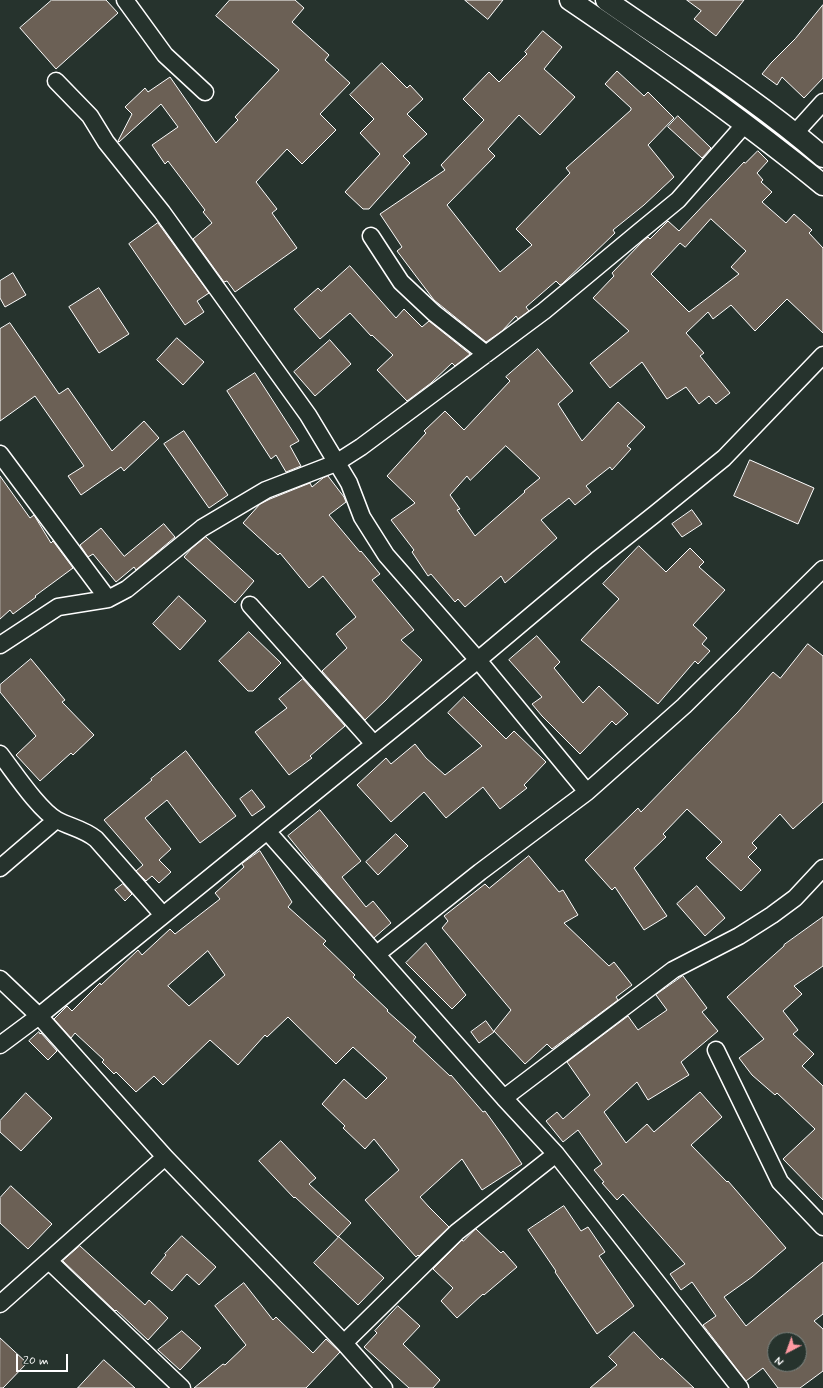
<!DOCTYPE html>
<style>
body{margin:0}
#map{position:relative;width:823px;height:1388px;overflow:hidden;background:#26332d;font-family:Mynerve,sans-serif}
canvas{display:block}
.north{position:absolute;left:767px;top:1332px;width:40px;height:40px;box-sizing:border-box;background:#26332d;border:1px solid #7d8581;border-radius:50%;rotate:221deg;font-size:11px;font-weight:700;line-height:16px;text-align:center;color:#fff}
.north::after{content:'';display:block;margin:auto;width:14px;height:18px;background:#ff9aa2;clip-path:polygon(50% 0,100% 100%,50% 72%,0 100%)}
.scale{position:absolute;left:16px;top:1354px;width:52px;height:18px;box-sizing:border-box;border:2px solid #fff;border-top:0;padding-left:5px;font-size:12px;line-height:14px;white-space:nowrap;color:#fff;-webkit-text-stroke:3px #26332d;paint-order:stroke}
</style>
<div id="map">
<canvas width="823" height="1388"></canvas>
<div class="north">N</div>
<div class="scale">20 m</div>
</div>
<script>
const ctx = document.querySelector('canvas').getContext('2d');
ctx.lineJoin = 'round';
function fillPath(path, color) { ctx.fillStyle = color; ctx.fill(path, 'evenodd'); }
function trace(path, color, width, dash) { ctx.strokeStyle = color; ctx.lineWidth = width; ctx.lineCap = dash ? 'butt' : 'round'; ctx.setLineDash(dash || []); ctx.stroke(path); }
const building = new Path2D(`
 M52,0H106L118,13L56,69L20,28Z
 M230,0H295L304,8L292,22L329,55L325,60L350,83L320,114L336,130L302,164L287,149L256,182L277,209L272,213L297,248L235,292L227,281L224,282L193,239L212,223L203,212L205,210L168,161L165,164L152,145L178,127L161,104L119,142L118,141L132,114L125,107L145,88L148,92L170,77L216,143L238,120L235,117L279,70L216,16Z
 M465,0H503L488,19Z
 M687,0H744L716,36L694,19L701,11Z
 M823,5V78L804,98L782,77L777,85L762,74L771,63L795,39Z
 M543,31L562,47L544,69L575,97L540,135L519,115L488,149L495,156L447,205L500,272L532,245L516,229L570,173L566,168L631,110V108L605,84L617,71L644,96L648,92L674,118L648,145L674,177L644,205L613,230L615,233L562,284L560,285L556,281L526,307L529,311L518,319L516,316L502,331L486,342L434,300L397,251L402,247L380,214L445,170L441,165L484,120L463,99L489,72L499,82L527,54L525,52Z
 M382,63L407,88L410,85L423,99L407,114L427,134L403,156L410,163L369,209H363L345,192L380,154L360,133L374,119L350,95Z
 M678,116L711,148L702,158L668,127Z
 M758,151L768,161L757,173L763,180L761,182L772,192L762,202L786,223L794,214L812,230L809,233L823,248V333L787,299L755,331L731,305L713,319L708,312L686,333L704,353L700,356L730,393L716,404L709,396L699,404L686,387L667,399L642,362L610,388L590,363L629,331L593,298L614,276L612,273L642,242L648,237L650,239L668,221L679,231L744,162L745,163ZM711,219L746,251L731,267L739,274L689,312L651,274L680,243L685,247Z
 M158,223L209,293L197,301L204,312L185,325L129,244Z
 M350,266L396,318L404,309L422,327L429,321L470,354L455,366L452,363L431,383L407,401L377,370L393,355L372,335L371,336L350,313L320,339L294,309L318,288L321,291Z
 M13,273L26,295L5,307L0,298V281Z
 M99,288L129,334L99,353L69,307Z
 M10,323L59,394L68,388L112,451L144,421L159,438L124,471L121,467L81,495L68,476L84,466L35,396L0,421V329Z
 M177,338L204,362L183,385L157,360Z
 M330,340L351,364L315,396L294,372Z
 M538,349L573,391L558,404L582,441L618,402L645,427L627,446L631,449L612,470L610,467L586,486L591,492L575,505L569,498L541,520L557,538L505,583L501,576L465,607L458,599L455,602L431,574L428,576L412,552L414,550L391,520L415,503L387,476L426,433L424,431L445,411L464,430L510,381L506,377ZM506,446L540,478L524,491L525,492L475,536L457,510L460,509L450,495L467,476L470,480Z
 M255,373L299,441L290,446L301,466L286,472L276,455L271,459L227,391Z
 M184,431L228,495L209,508L164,444Z
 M750,460L814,488L798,524L734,496Z
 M0,476L30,518L34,515L51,543L53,541L73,568L35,596L36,597L13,614L10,610L0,619Z
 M328,476L344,497L346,502L329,515L360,552L361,551L380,574L372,580L414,630L401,640L422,660L386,700L365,720L322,671L347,648L336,634L356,617L323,576L309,588L280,553L278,555L243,523L260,504L270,499L310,483L312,487L323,478Z
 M692,510L702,524L682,537L672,524Z
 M164,524L175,537L136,570L134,567L116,582L93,554L88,557L80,545L101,528L124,556Z
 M206,537L254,581L235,603L184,557L191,549Z
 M639,546L666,572L690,548L704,562L699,567L725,590L693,625L707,638L702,644L710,651L698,664L695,661L658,704L581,640L619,599L603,584Z
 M179,596L206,621L180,650L153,624Z
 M249,632L281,663L253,691H248L219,661Z
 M537,636L560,662L554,668L583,703L599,686L628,714L616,725L612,721L580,754L542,716L532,704L542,697L509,660Z
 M808,644L823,656V802L793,829L780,814L752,843L757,848L748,857L761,870L741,891L706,858L722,842L687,809L663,834L666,837L634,868L667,916L644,930L615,887L612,890L585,860L638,808L641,812L738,712L773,672L780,678Z
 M31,659L65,700L62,702L94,735L73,755L71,753L40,781L16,755L36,736L0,692V685Z
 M303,679L345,726L310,756L312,758L289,775L255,732L287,708L279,699Z
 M464,697L506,739L514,731L546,762L524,785L527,788L500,809L483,787L446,818L424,792L391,822L357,785L386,758L391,764L415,744L426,758L445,775L482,746L448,713Z
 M186,751L236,816L200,843L167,800L145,818L171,849L159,860L171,872L159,883L152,876L146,881L136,871L143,865L104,820L152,780L151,779Z
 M252,790L265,807L252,816L240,799Z
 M320,810L361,861L342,877L366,907L373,901L391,923L374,938L330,888L288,836Z
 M396,834L408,846L378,875L366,862Z
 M260,851L292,902L288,907L326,941L323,944L355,975L353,977L388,1010L387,1011L416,1037L413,1041L450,1076L451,1075L483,1112L485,1111L506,1140L522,1164L482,1190L462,1159L420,1197L429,1207L449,1227L419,1256L418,1255L416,1257L365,1200L399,1170L374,1139L365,1149L343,1128L345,1126L322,1104L344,1079L366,1099L387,1078L353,1047L336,1064L288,1017L267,1037L265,1035L238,1065L210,1040L163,1085L154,1076L136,1092L116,1072L114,1074L102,1062L104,1060L75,1033L71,1038L54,1019L67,1006L72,1011L100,983L101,985L138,950L142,955L170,929L175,934L220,899L215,893L244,867L242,864ZM208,951L225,975L189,1006L168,986Z
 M529,856L559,892L563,890L578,915L564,923L609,966L614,962L632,985L616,997L618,1000L552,1049L547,1044L525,1064L494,1031L511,1010L442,928L448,921L444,916L485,884L489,888Z
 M123,884L132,894L125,901L115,890Z
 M697,886L725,918L705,936L677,904Z
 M823,917V966L794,986L802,994L783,1011L798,1030L793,1034L814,1054L802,1066L823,1086V1200L783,1159L815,1129L777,1093L775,1095L752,1075L739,1058L764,1039L727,997L784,946V945Z
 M426,943L466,995L452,1009L406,963Z
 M683,976L707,1008L702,1012L718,1031L681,1062L689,1075L648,1100L637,1082L604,1112L626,1143L647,1124L654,1132L700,1092L722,1117L691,1145L727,1182L728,1181L786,1248L752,1277L724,1297L746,1326L823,1262V1314L814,1321L823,1329V1371L800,1388H778L763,1368L746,1381L703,1325L716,1316L692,1282L681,1290L670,1274L685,1264L623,1194L617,1200L602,1183L604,1182L594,1170L602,1164L578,1130L563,1142L546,1121L557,1112L563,1119L590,1095L567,1062L628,1016L638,1030L667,1010L656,995ZM775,1340H799V1364H775Z
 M486,1021L494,1032L479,1043L471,1032Z
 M39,1032L40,1034L41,1033L57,1051L48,1060L29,1041Z
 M26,1093L52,1118L21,1151L0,1132V1121Z
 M281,1141L316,1178L309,1184L351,1223L338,1237L295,1197L294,1198L259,1161Z
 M11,1186L52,1224L28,1249L0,1223V1198Z
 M564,1206L581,1231L588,1227L605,1252L599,1256L634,1306L597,1334L555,1272L556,1271L528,1230Z
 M476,1229L501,1253L503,1251L517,1267L484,1295L483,1294L457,1318L441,1301L453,1288L433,1269L462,1240L463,1241Z
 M182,1236L216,1267L199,1285L187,1274L172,1291L151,1273L166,1255L165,1254Z
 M339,1237L384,1278L358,1305L314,1263Z
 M80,1246L145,1305L149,1300L168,1318L148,1340L116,1310L115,1311L63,1261Z
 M244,1283L273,1320L276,1317L313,1353L326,1339L340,1352L306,1388H194L223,1364L225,1365L246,1345L215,1306Z
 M398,1306L420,1326L403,1344L440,1380L433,1388H409L364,1347L377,1333L375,1331Z
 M182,1331L201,1348L180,1370L158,1350Z
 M634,1332L661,1360L662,1358L694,1388H590L617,1365L609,1357Z
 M0,1338L27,1363L3,1388H0Z
 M104,1360L135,1388H78Z`);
const minor = new Path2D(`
 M125,0L165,55L205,92
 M56,81L90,116L106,142L162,212L308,415L349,483L362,517L386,555L478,660L587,792
 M795,133L823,102
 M371,236L401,282L434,313L486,354
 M0,454L108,599
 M250,605L374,744
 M0,645L58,607L108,599L127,589L202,528L266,490L336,463L361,447L544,311L639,232L678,200L745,124
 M0,754C14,772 39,810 57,820C70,827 84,829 96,839L163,915
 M267,831L504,1098L556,1154L740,1388
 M0,868L56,820
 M377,954L480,872L587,792L684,706L823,569
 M0,979L39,1016L165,1157L344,1343L384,1388
 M0,1045L39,1016L478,660L597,560L655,514L724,458L823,355
 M716,1050L780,1182L823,1227
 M504,1098L673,970L739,936L772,915L795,898L823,868
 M49,1261L182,1388
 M0,1304L165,1157
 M344,1343L457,1232L556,1154`);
const tertiary = new Path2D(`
 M570,0C657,59 742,119 823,185
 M606,0C679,51 755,98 823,157`);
fillPath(building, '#6b6055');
trace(building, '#fff', 1);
trace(minor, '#fff', 19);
trace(tertiary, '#fff', 23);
trace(minor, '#26332d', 16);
trace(tertiary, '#26332d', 20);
</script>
